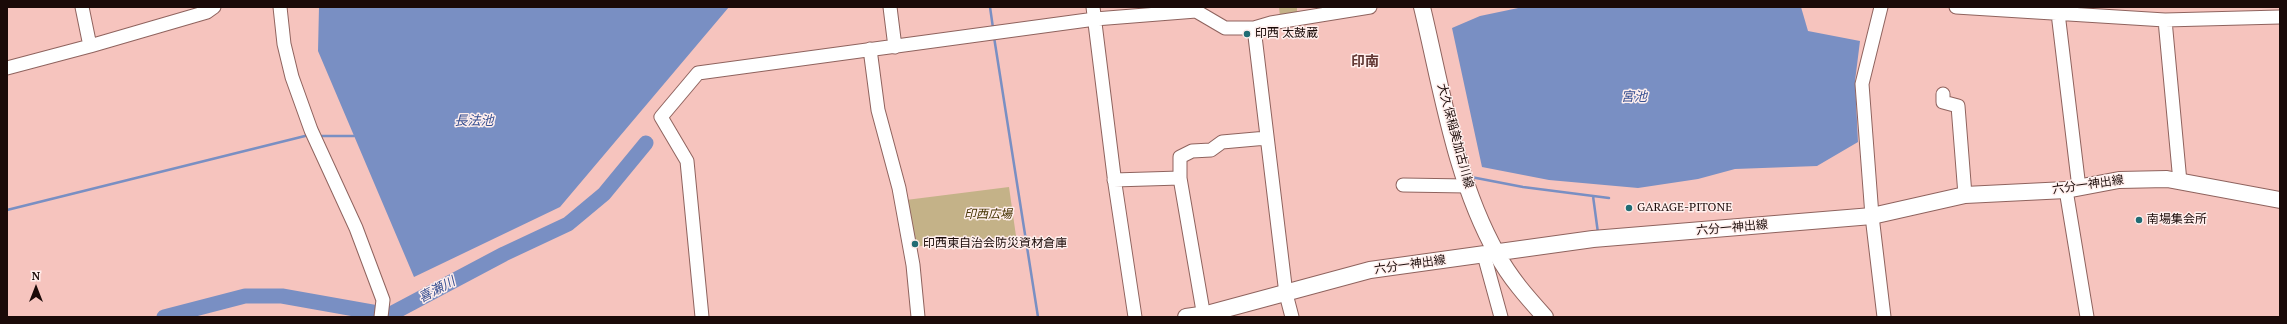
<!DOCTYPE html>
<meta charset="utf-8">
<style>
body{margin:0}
#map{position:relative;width:2287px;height:324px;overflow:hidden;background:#f6c4be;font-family:"PT Serif",serif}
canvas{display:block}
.frame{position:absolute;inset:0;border:8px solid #1a0a08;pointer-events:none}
.north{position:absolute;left:16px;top:268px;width:40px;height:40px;-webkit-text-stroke:3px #ffefed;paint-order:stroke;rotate:0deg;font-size:11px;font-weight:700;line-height:16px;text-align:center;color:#1a0a08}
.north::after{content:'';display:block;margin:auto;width:14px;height:18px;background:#1a0a08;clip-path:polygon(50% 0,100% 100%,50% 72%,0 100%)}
</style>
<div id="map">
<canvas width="2287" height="324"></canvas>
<div class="frame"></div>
<div class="north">N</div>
</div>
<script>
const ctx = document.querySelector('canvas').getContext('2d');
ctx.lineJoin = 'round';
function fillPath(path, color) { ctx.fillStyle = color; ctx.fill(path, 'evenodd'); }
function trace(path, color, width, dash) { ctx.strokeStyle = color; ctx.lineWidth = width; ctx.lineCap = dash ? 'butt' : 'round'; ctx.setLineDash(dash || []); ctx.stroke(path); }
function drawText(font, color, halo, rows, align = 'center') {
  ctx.font = font + ' "PT Serif","Noto Sans JP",serif'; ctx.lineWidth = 3; ctx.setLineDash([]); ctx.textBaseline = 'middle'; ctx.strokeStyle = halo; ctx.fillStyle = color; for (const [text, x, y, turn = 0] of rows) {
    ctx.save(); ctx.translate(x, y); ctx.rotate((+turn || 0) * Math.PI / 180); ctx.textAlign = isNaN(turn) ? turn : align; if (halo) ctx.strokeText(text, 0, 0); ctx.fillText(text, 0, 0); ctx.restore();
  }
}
const green = new Path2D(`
 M1279,7H1297V14L1280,17Z
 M1009,187L1016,236L912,247L906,200Z`);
const water = new Path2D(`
 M319,7H729L560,207L414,277L318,51Z
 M1523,7H1801L1808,31L1860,41L1855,81L1858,142L1817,166L1735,169L1698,179L1638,188L1549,180L1482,167L1452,28L1480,16Z`);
const stream = new Path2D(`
 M990,7L993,28
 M994,37L1038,317
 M318,136H354L357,134
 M1471,177L1523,187L1609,198
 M1593,196L1598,233
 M7,210L309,135`);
const river = new Path2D(`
 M164,317L245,296H282L389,315L504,254L568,224L604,194L646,143`);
const minor = new Path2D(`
 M82,7L90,46
 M280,7L284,44L292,77L311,130L356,228L383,300L381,317
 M890,7L895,47
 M1093,7L1115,184L1135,317
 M1881,7L1862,84L1872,216L1884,317
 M1956,7L2165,20L2280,17
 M2058,13L2079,188
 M2165,20L2180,182
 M1254,28L1286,294L1292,317
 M870,49L878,110L899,188L913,265L918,317
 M7,68L90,46L207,12L214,7
 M1943,94V102L1958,106L1965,195
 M1114,180L1180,178
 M1403,185L1467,186
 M2066,190L2087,317
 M1484,255L1501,317
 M702,317L687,161L661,117L698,73L1095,19L1196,11L1225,28H1254L1271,23L1370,7
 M1204,317L1180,178V157L1192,151L1211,150L1222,142L1267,138`);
const major = new Path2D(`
 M1422,7C1442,90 1455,179 1497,254C1510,278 1527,297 1545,317
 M1186,317L1207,314L1370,270L1593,239L1872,216L1965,195L2066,190L2119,180L2167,179L2280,200`);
const markers = [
 [1247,34,4,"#216c74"],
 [1629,208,4,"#216c74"],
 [2139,220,4,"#216c74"],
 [915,244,4,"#216c74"]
];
const poiNames = [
 ["印西 太鼓蔵",1255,34],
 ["GARAGE-PITONE",1637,208],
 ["南場集会所",2147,220],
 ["印西東自治会防災資材倉庫",923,244]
];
const streetNames = [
 ["大久保稲美加古川線",1455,136,75],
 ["六分一神出線",2088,185,-8],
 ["六分一神出線",1732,228,-5],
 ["六分一神出線",1410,265,-8]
];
const parkNames = [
 ["印西広場",988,215]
];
const waterNames = [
 ["宮池",1634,97],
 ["長法池",474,121],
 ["喜瀬川",437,290,-28]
];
const quarterNames = [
 ["印南",1365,62]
];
fillPath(green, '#c4b288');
fillPath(water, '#798fc3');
trace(stream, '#798fc3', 2.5);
trace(river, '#798fc3', 15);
trace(minor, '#8f635e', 15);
trace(major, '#8f635e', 18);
trace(minor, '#fff', 13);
trace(major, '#fff', 16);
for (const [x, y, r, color] of markers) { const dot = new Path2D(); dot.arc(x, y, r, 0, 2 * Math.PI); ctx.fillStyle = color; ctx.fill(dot); trace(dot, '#ffefed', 1.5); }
drawText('12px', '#1a0a08', '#ffefed', poiNames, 'left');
drawText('12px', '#1a0a08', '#ffefed', streetNames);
drawText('italic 12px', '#453301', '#ffefed', parkNames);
drawText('italic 13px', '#364f91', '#ffefed', waterNames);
drawText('bold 14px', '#623935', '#ffefed', quarterNames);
</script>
